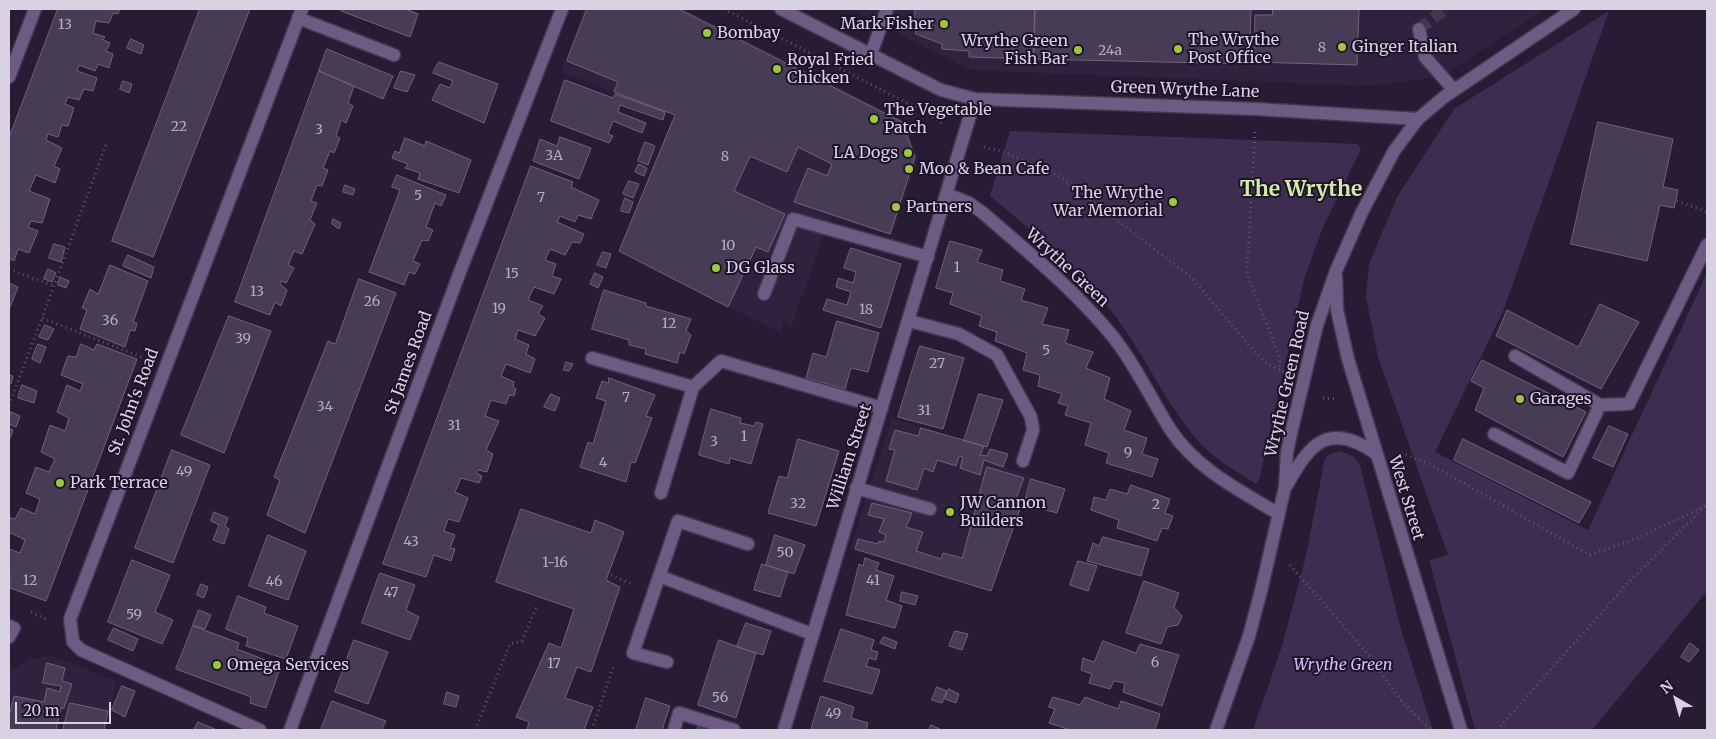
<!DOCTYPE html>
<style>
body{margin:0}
#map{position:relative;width:1716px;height:739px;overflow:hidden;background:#271c33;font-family:Merriweather,serif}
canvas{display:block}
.frame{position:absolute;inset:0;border:10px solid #d9d2e2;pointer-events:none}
.north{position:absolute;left:1651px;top:674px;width:50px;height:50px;-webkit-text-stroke:4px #1d1329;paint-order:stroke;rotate:322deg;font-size:14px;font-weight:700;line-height:20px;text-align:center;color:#d9d2e2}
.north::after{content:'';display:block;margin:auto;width:18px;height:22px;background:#d9d2e2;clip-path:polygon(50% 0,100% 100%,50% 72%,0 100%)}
.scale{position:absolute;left:15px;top:702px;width:96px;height:22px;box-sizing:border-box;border:2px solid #d9d2e2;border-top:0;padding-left:6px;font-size:15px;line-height:18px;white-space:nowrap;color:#d9d2e2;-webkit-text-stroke:4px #1d1329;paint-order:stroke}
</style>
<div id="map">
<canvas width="1716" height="739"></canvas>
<div class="frame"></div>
<div class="north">N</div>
<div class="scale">20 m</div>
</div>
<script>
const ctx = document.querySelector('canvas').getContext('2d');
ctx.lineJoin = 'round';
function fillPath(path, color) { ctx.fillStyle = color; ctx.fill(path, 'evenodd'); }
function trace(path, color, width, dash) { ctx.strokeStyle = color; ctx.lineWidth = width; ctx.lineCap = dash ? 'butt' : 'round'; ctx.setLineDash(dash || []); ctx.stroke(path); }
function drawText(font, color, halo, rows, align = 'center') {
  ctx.font = font + ' Merriweather,serif'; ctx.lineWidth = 4; ctx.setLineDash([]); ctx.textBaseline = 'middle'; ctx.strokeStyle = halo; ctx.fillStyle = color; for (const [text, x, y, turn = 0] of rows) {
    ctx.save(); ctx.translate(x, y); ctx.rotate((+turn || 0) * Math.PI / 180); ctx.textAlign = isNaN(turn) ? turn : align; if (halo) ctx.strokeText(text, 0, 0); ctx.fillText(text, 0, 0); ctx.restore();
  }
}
const built = new Path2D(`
 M585,9H684L903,120L918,158L892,236L830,217L792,325L784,321L781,333L619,251L675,115L561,72Z
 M851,9H1544L1441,77L1366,86L970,70Z
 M892,418L1008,454L1004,467L1031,476L991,591L850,549Z
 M52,656L116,681L106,730H9V667L13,669L30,659Z`);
const green = new Path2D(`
 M1609,11L1504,309L1435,452L1588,530L1707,273V591L1592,730H1475L1429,560L1448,555L1378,357L1366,297L1369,264L1397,197L1454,109Z
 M1010,131L1358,144L1361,149L1323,227L1304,279L1259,480L1256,484C1234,470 1209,456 1193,435C1161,395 1141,348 1109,308C1074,265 1032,231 990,196Z
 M1339,451L1353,456L1360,465L1400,626L1433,730H1253L1282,646L1305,560L1325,458L1330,454Z`);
const building = new Path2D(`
 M58,9H120L118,14L113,13L109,23L96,21L93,33L105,37L103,40L110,43L106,51L113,54L109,68L98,64L95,71L79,65L77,71L97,78L93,91L84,89L79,100L68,97L65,104L74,108L68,126L62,125L58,137L48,134L46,140L62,148L54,166L60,169L55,183L36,175L29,191L50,199L42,223L31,221L28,227L38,231L29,253L18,249L14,261L9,258V138Z
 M200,9H250L153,257L112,241Z
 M342,9H406L418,14L410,37L341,11Z
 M587,9H679L902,122L915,157L890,234L794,202L808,168L827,176L832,164L798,147L787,172L750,156L734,191L785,214L768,252L756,247L728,307L619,251L675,115L614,92L618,82L567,61Z
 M915,9H1035L1034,59L969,57V51L942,49V44L916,34Z
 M1035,9H1251L1249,64L1034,59Z
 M1273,9H1359L1357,65L1254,62L1255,15H1272Z
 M131,39L144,45L141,54L127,48Z
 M327,49L393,76L383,99L319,71Z
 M439,62L498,84L484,123L432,100L440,84L450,88L453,81L433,73Z
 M319,71L354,86L348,103L353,106L346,123L341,120L336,136L340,138L334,153L330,151L323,168L328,170L322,186L317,185L311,201L317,203L310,220L315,224L302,254L294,251L288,265L294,268L286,283L281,281L280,284L287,290L281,306L275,302L270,315L235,302Z
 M401,71L415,75L407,92L394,88Z
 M565,80L613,98L615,94L665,112L663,120L620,105L618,112L646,123L642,133L613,121L608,134L613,136L609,143L551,121Z
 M123,81L132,84L129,93L120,89Z
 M1598,122L1673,139L1663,187L1678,190L1674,208L1660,205L1647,261L1571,244Z
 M560,137L591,148L579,179L533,161L540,139L557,146Z
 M405,138L425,146L426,141L471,160L459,193L418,179L420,173L405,168L408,164L392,158L395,151L399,153Z
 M645,142L655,146L648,165L638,161Z
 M639,164L647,168L644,176L635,172Z
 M531,166L573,182L571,187L599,200L591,219L578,215L575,222L560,216L557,222L584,234L580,243L572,242L565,255L550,249L545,260L556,264L552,276L561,279L554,294L534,287L528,300L543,306L538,314L545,318L535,336L518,330L515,339L529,345L526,354L535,359L530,373L506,364L501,376L514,382L513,386L516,389L514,396L509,395L506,404L491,400L485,416L499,421L486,450L493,454L487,472L478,470L476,473L482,476L479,483L461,478L455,492L468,498L459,522L448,519L444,531L455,535L450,548L455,549L451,561L434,555L426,577L383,564Z
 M397,175L446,195L441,206L435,203L426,227L433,230L428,241L422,240L413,261L420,264L415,274L409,272L404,285L369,272L400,190L392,187Z
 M629,181L639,184L633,198L623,194Z
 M345,185L355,189L353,195L343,192Z
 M625,198L633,202L629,213L621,211Z
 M333,219L341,223L339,229L332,224Z
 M950,241L982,250L977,262L1003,270L1000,281L1025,289L1021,300L1048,308L1042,324L1069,330L1065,343L1093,352L1086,368L1110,378L1104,399L1131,411L1124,430L1147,438L1142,454L1158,459L1152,477L1106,463L1109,453L1085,445L1091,423L1065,415L1068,406L1058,403L1062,394L1038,386L1040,375L1023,370L1027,353L995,341L997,332L979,326L982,316L950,304L953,293L936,288Z
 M54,244L65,247L61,262L49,258Z
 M851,248L901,264L881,328L823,310L827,299L847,305L851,292L836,287L838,278L853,283L856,272L844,268Z
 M603,252L611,254L606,268L597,265Z
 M128,255L154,267L151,278L123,266Z
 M110,265L148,281L133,322L137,323L135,331L130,330L125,347L80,329L87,310L82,308L90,289L98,294Z
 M48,269L56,273L52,282L44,279Z
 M595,273L603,277L598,288L590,284Z
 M60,277L69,281L66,288L58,285Z
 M359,279L396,293L305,533L267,515L280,480L274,477L328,341L335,344Z
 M9,283L18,287L9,310Z
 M604,290L646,303V306L691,319L686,331L691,335L684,354L680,352L677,363L645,354L646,349L629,345V340L592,329Z
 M1600,304L1639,322L1601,389L1496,336L1507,310L1578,347Z
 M229,316L271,331L224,453L181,435Z
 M837,321L879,333L868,372L851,368L845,389L806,378L813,353L826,357Z
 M45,325L54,329L48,340L39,337Z
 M38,344L46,347L40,363L32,359Z
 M81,344L94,350L97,344L137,359L46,601L10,588L9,549L20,553L25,540L9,532V518L15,519L21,508L35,514L40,499L26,493L36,467L49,472L55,459L41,452L50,425L65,431L69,418L57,412L67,385L80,391L83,384L61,375L68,356L76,357Z
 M920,346L964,358L943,429L898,417Z
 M1482,360L1586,412L1563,457L1475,410L1484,388L1471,381Z
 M566,362L573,364L569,371L564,370Z
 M9,375L13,376L11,384H9Z
 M609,378L655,395L646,416L652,418L635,463L631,462L626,482L580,467L588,442L593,444L606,401L596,398L602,381L608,383Z
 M22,385L37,391L34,403L18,398Z
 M551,394L560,398L555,411L544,407Z
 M979,394L1003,400L987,447L964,441Z
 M711,409L741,418L740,423L754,426L756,422L763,424L751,464L730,458L729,464L699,455Z
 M11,412L20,416L16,427L9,424Z
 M1609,426L1628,434L1613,467L1593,458Z
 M9,428L13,430L9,441Z
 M921,428L984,446L980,455L987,456L990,449L1008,454L1003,467L984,460L980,475L960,468L963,457L959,456L956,466L937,460L933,472L924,468L917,490L886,481L895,450L889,449L895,430L918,436Z
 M798,439L839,451L816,526L768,513L779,476L787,478Z
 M1463,439L1591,502L1579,523L1454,460Z
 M172,450L210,465L173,563L135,548Z
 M987,467L1024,478L1015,501L1022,503L991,591L855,549L858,539L878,544L879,541L884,542L886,535L879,532L884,519L868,515L872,503L912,513L906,527L923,532L916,551L941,559L943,553L962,558Z
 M1031,479L1065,489L1057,513L1024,504Z
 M1131,485L1170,499L1165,513L1173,516L1168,529L1162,528L1157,541L1117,528L1119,520L1091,510L1094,497L1106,500L1110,489L1127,494Z
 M521,509L591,533L595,520L624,532L606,580L620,587L591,672L577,667L565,698L593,707L584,730H527L529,722L516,717L549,643L561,648L574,609L496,582Z
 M214,512L228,518L225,526L229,529L224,544L213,540L219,525L211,521Z
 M268,535L306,551L288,600L249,586Z
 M775,535L805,545L794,574L766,565Z
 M1103,537L1149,549L1141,576L1087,561L1093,543L1099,546Z
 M865,558L879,563L876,570L894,576L886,600L902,606L895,628L846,615L859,564L863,566Z
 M132,560L170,575L155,612L173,620L162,644L108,622Z
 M1078,561L1097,566L1088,591L1070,585Z
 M762,564L788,572L780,597L754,590Z
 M380,573L415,585L406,610L419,617L410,640L362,623Z
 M1144,581L1179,593L1174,607L1182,616L1178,625L1167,627L1161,644L1126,633Z
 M201,584L208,587L204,598L197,595Z
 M902,592L918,596L915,605L900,601Z
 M238,596L266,607L264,613L298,626L286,659L246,646L248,638L226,629Z
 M199,610L211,615L205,629L193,625Z
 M746,623L771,631L763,655L737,647Z
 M193,626L239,643L237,649L281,666L266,708L250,703L251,697L176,669Z
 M114,628L138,639L133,651L108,640Z
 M841,629L874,640L871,650L878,652L876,660L869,658L866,666L880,670L872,694L824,681Z
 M955,631L968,634L962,650L949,646Z
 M884,637L897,642L895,649L880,643Z
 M354,640L388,652L368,704L335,692Z
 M719,640L756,653L736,718L698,705Z
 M1103,641L1136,653L1140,644L1179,655L1162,706L1123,692L1125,683L1114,681L1110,689L1089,683L1092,674L1081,670L1083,658L1094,662Z
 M1690,643L1699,650L1689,662L1681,657Z
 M47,663L65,668L62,681L72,684L64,708H61L56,730H9V716L14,696L44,702L47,688L60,692L61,686L43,683Z
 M122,686L135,691L125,717L112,710Z
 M937,687L947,691L942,703L932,700Z
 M949,689L959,694L956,703L945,699Z
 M447,692L459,696L456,707L444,704Z
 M821,696L854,707L851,718L868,723L866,730H811Z
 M1053,697L1080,705L1085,697L1118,709L1121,701L1160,714L1155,730H1070L1049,723L1055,709L1049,707Z
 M646,698L670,706L662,730H636Z
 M332,701L386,721L382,729L386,730H321Z
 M70,703L108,711L104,730H63Z
 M198,722L217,730H194Z
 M699,725L717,730H697Z
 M931,725L942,730H929Z`);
const minorTunnel = new Path2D(`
 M1419,29L1445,9`);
const path = new Path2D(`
 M724,9L913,106L940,121L943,126
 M1255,132L1247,274L1279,355L1280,371
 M106,145L42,318L146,359
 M984,147L1001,151L1061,177L1192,278L1252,349L1268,364L1284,372
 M1677,201L1707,212
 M9,269L54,286
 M1323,398L1337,399
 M9,405L42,318
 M1401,453L1428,463L1590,555L1638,538L1707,505
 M1290,565L1368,654L1402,702L1431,730
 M611,575L633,585
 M31,612L48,620
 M475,730L510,644L522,641L536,608
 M592,730L614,664
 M1497,730L1627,584L1705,506`);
const minor = new Path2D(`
 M781,9L941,90L975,99L1256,109L1418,119
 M298,18L394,55
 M1419,29L1425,57L1454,90
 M871,54L887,9
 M9,77L35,9
 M947,194L969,203L983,213C1029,253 1076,291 1114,338C1136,366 1151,399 1170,429C1196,469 1239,490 1279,514
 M1336,276L1337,310L1348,359L1461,730
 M764,294L793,219L928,257
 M909,321L959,334L997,355L1031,417L1033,430L1023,461
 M1515,356L1600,405
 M592,358L693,387
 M1494,434L1568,473L1600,405L1629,404L1707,245
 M1287,485C1310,443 1329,421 1375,453
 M856,488L930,509
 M661,493L693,387L721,361L882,408
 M659,576L812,634
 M9,626L14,628L9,637
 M667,662L633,653L678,521L748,544
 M260,730L81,650L73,642L70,619L302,9
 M290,730L458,277L562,9
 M674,730L679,713L734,730
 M784,730L975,99
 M1216,730L1249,636L1261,591L1285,487L1287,452L1292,429L1317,325L1336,271L1362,212L1394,151L1418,119L1444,97L1574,9`);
const markers = [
 [944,24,5,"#9dca30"],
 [707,33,5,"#9dca30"],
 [1342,47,5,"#9dca30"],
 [1178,49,5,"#9dca30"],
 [1078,50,5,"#9dca30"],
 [777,69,5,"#9dca30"],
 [874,119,5,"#9dca30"],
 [908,153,5,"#9dca30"],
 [909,169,5,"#9dca30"],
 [1173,202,5,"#9dca30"],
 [896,207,5,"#9dca30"],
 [716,268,5,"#9dca30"],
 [1520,399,5,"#9dca30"],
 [60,483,5,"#9dca30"],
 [950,512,5,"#9dca30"],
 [217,665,5,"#9dca30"]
];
const numberNames = [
 ["13",65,25],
 ["8",1322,48],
 ["24a",1110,51],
 ["22",179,127],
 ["3",319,130],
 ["3A",554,156],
 ["8",725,157],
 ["5",418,196],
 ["7",541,198],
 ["10",728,246],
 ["1",957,268],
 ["15",512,274],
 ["13",257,292],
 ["26",372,302],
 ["19",499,309],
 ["18",866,310],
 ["36",110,321],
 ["12",669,324],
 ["39",243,339],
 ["5",1046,351],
 ["27",937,364],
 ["7",626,398],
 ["34",325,407],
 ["31",924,411],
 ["31",454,426],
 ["1",744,437],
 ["3",714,442],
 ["9",1128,453],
 ["4",603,463],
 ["49",184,472],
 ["32",798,504],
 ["2",1156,505],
 ["43",411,542],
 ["50",785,553],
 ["1-16",555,563],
 ["12",30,581],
 ["41",873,581],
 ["46",274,582],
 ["47",391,593],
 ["59",134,615],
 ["6",1155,663],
 ["17",554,664],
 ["56",720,698],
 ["49",833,714]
];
const poiNames = [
 ["Mark Fisher",934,24,"right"],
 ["Bombay",717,33],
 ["The Wrythe",1188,40],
 ["Post Office",1188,58],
 ["Wrythe Green",1068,41,"right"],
 ["Fish Bar",1068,59,"right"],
 ["Ginger Italian",1352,47],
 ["Royal Fried",787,60],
 ["Chicken",787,78],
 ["The Vegetable",884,110],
 ["Patch",884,128],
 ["LA Dogs",898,153,"right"],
 ["Moo & Bean Cafe",919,169],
 ["The Wrythe",1163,193,"right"],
 ["War Memorial",1163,211,"right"],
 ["Partners",906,207],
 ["DG Glass",726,268],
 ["Garages",1530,399],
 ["Park Terrace",70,483],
 ["JW Cannon",960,503],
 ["Builders",960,521],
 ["Omega Services",227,665]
];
const streetNames = [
 ["Green Wrythe Lane",1185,90,2],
 ["Wrythe Green",1067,268,43],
 ["St James Road",409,363,-70],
 ["Wrythe Green Road",1288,384,-77],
 ["St. John's Road",134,402,-69],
 ["William Street",850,457,-72],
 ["West Street",1406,498,73]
];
const parkNames = [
 ["Wrythe Green",1343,665]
];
const districtNames = [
 ["The Wrythe",1301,190]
];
fillPath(built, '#2f223f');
fillPath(green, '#3e2d51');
fillPath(building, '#473c55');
trace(building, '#6e627d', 1);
trace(minorTunnel, '#42374d', 12, [12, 6]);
trace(minor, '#43394f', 15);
trace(path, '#5f556a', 3, [1, 4]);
trace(minor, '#6e5b84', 12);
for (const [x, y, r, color] of markers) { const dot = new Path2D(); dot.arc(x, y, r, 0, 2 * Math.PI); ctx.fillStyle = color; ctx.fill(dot); trace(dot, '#1d1329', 2); }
drawText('14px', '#b4acbf', null, numberNames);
drawText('16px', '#d9d2e2', '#1d1329', poiNames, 'left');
drawText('16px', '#d9d2e2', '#1d1329', streetNames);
drawText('italic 16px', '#dabcfe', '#1d1329', parkNames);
drawText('bold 21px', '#d1eca3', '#1d1329', districtNames);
</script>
